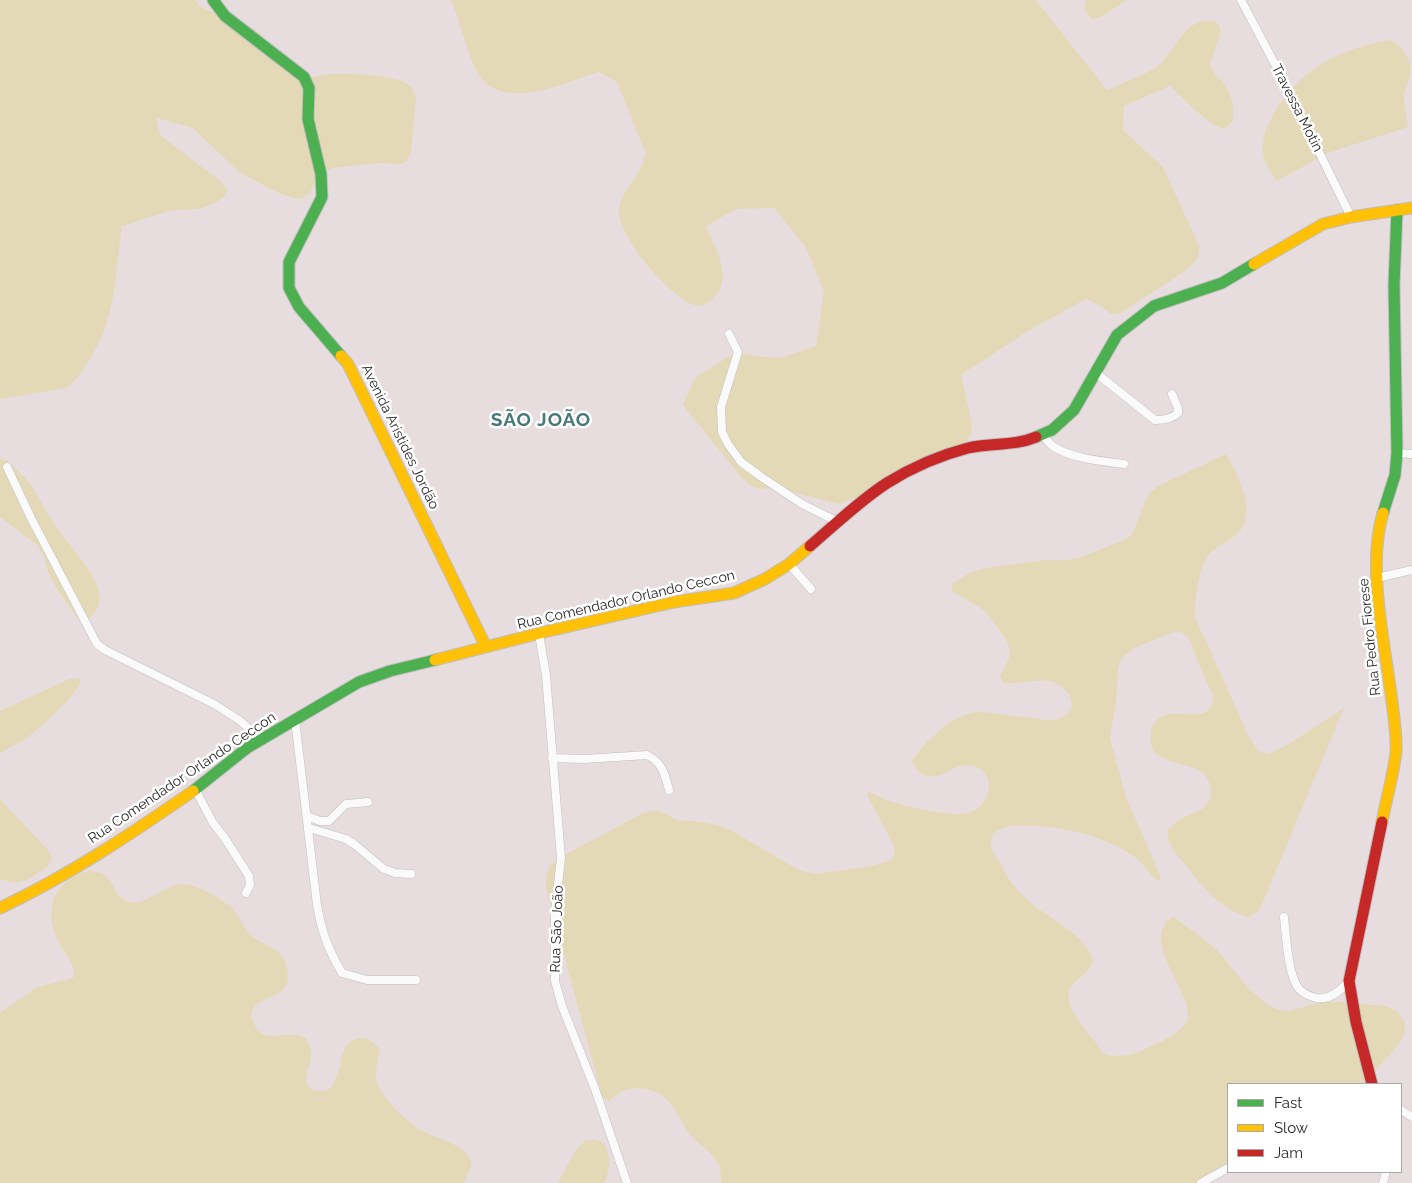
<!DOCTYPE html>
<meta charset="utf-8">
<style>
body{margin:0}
#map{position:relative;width:1412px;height:1183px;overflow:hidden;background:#e7dddf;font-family:Raleway,sans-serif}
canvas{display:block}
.legend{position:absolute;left:1227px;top:1083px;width:175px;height:90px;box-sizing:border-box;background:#fff;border:1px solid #a9a9a9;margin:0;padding:6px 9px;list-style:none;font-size:15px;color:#282828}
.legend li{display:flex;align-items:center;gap:10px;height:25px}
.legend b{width:25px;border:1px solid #a9a9a9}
</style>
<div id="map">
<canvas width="1412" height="1183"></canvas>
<ul class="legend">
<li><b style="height:6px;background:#4caf50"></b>Fast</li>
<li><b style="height:6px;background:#ffc107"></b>Slow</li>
<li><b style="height:6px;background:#c62828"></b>Jam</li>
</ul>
</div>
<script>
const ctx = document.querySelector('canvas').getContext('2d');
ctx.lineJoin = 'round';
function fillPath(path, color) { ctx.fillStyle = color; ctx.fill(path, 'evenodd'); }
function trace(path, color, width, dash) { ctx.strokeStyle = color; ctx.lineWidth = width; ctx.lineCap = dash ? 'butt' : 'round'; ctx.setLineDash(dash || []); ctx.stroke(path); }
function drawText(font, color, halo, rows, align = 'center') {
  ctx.font = font + ' Raleway,sans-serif'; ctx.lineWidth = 5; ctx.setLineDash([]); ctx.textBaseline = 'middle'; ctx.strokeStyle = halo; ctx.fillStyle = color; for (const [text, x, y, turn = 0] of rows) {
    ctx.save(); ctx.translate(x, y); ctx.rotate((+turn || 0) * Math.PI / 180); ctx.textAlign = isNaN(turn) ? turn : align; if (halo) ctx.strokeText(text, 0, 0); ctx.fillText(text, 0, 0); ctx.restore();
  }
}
const green = new Path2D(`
 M0,0H195L201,7L255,29L264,38L298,78C311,79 313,76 324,75C341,72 391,75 405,83C412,86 414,91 416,98L411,152L407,161L401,164L378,163L332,168L317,180L309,194L302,198L297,199L276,192L239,172L193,128L156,118L160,135L224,184L227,189L225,196L215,203L199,209L173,210L122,226C115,275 117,315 90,359C83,370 77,380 66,388L0,399Z
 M451,0H1036L1107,90C1122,83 1140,77 1155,68C1174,56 1183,17 1211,21C1233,24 1208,56 1211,67C1214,75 1221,79 1225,85C1231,94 1238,116 1230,124C1228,126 1226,127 1224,129C1210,127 1182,97 1170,86L1124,106L1123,130L1163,167L1199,246V256L1193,264L1175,278L1119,314H1111L1098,304L1086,299L1028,331L961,375L972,424L971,434L966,444L858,497L838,504L776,488L759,489L751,486L741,477L683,405L694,380L699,375L733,354L741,353L755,356L779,358L816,346L824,291L805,246L774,208L736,209L706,226C715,248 735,278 712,300C707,304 701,307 694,305C670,297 619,238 619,212C618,197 630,187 637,175C641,169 643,161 646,154L617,82L599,72C561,83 497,117 474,66C465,45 460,21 451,0Z
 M1086,0H1127L1099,18L1091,19C1085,12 1084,9 1086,0Z
 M1390,40C1402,45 1412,59 1410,74C1409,82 1405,88 1404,96C1404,106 1407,117 1408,127L1328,153L1277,181C1271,173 1265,164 1263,154C1261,141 1266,128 1272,117C1297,71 1339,48 1390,40Z
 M1226,454C1238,474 1259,515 1237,534C1227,542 1214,547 1207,557C1199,569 1195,598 1195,613C1195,623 1204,635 1208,645C1221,675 1235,705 1248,735L1258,751L1268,754L1287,745L1344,708L1263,902L1258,911L1249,917C1220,910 1201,885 1184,863C1178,856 1169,847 1168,837C1167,835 1168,832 1168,829C1172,826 1176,822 1180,819C1188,815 1201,812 1207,804C1211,799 1212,793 1210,786C1209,782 1207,776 1203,773C1186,760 1146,766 1151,733C1157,693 1213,734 1213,697L1188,637L1180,632L1172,633L1134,648L1122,658L1118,668L1116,701L1110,738L1126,797L1157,868L1161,880H1156C1147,870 1140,860 1129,853C1117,846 1104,840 1091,836C1074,830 991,812 991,843C991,850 996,857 1000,863C1007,878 1017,891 1030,902C1047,917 1080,932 1090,953C1099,973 1073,976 1069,992C1064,1007 1088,1032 1097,1044C1099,1047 1100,1050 1103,1053C1110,1057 1125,1056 1133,1054C1146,1049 1182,1034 1187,1021C1197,996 1136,940 1173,917L1200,936L1217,950L1249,989L1267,1004L1275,1009L1289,1011L1322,1002H1337L1385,1006L1397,1011L1405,1022L1404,1034L1400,1043L1373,1073L1367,1084H1228V1164L1200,1183H721C723,1154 705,1153 689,1133C681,1123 677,1110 668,1101C657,1088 636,1085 621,1092C617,1094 613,1098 609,1101L602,1096L546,888C546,873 547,867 559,858L643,813L657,810L677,820L701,822L721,826L734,832L792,866L802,871L816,874L871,866L892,860L895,852L892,842L867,795L869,791C874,794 880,797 886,800C901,805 953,818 968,813C994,806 997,768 969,765C957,764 947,774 936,776C933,777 928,776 925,776L916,769L912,761C924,742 955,712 978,712C993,712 1009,716 1023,717C1034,718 1048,722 1058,719C1084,711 1069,685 1049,681C1034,679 1019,684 1003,683L1000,677L1009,658L1010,650L1006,639L985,611L952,591V584L969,573L986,568L1046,560H1067L1082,557L1121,541L1129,537L1134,531L1144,504L1150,493L1158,486Z
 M0,459L7,460C15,468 24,476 31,485C40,499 47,514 57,528C68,544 93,570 98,588C102,601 98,613 86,620L77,618L55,586L49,574L43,555L37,545L0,517Z
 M77,678L81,680C79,694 37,731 24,740C16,745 7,748 0,754V711L69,679Z
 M0,799L47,849L52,857L47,867L29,879L15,883L0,879Z
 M90,871C93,872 98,872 101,873C114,879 115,899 129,902C145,907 166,884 182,884C195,883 220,898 230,906C238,913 241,923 247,931C263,950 287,943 288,976C289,1003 243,995 253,1021C262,1044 277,1033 295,1035C298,1035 302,1037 306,1038C309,1044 312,1049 311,1056C311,1065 302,1080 308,1086C311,1089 315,1091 319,1091C342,1093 337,1058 347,1045C350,1041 355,1039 360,1038C368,1037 375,1044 380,1049C378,1058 376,1067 376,1076C377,1095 407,1123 423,1131C435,1138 467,1145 471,1161C472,1169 466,1176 464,1183H0V1013L37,987L66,980L74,977C76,963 62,951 57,939C43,908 55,878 90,871Z
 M587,1140H596L605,1144C611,1159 611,1168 604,1183H558C565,1171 575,1146 587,1140Z`);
const street = new Path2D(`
 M1241,0L1287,87L1351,217
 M729,334L738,352L721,407L722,432L728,444L741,462L760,476L802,504L838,522
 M1096,373L1155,420C1163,420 1172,419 1178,413V408L1172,394
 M1043,435C1046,439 1049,444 1054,447C1074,459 1101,461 1124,464
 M1397,453L1412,454
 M7,467L31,518L97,644L105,650L214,704L239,720L261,739
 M789,564L811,589
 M1377,578L1412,570
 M539,634L546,675L561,858L555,911V981L562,1006L595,1089L627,1183
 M295,719L317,905C322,933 328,949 342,973L367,980H416
 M552,758L584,759L647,755C662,762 665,774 669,790
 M195,789L213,823L224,837L249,876L250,885L246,893
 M307,816L320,821H329L346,804L368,802
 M309,828L346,839L354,844L384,869L395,873L411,874
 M1284,917C1286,935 1288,976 1299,989C1304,994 1309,996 1316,998C1330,1000 1340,991 1349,981
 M1401,1110L1412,1117
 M1201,1183L1228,1168
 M1383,1183L1386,1172`);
const fast = new Path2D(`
 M213,0L225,16L304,77L309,88L308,119L321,174L322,197L289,262V288L299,307L341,356
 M1036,437L1052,430L1074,410L1117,335L1154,306L1222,283L1254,264
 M1383,513L1395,475L1397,453L1394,285L1397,210
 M193,791L247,748L359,682L390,671L435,660`);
const slow = new Path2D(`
 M1254,264L1323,224L1351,217L1412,208
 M341,356L348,364L486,647
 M435,660L544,632L674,602L734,593L765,579L789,564L810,546
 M1382,822C1386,799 1394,774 1396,751C1397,732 1393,712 1391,694C1384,640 1367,565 1383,513
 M0,908C68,876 131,834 193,791`);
const jam = new Path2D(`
 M810,546C835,525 859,501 887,483C911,468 941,455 968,448C991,443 1015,446 1036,437
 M1372,1084L1356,1022L1349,981L1382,822`);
const streetNames = [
 ["Travessa Motin",1297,108,63],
 ["Avenida Aristides Jordão",400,437,64],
 ["Rua Comendador Orlando Ceccon",626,600,-13],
 ["Rua Pedro Fiorese",1370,637,-96],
 ["Rua Comendador Orlando Ceccon",182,778,-34],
 ["Rua São João",557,929,-88]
];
const districtNames = [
 ["SÃO JOÃO",541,420]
];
fillPath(green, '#e4d9b6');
trace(street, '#c0bebf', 9);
trace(fast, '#c0bebf', 13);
trace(slow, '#c0bebf', 13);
trace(jam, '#c0bebf', 13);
trace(street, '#fbfafa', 8);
trace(fast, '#4caf50', 11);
trace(slow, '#ffc107', 11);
trace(jam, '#c62828', 11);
drawText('14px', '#282828', '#fff', streetNames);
ctx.letterSpacing = '1px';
drawText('bold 19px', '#487878', '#fff', districtNames);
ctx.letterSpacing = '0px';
</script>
